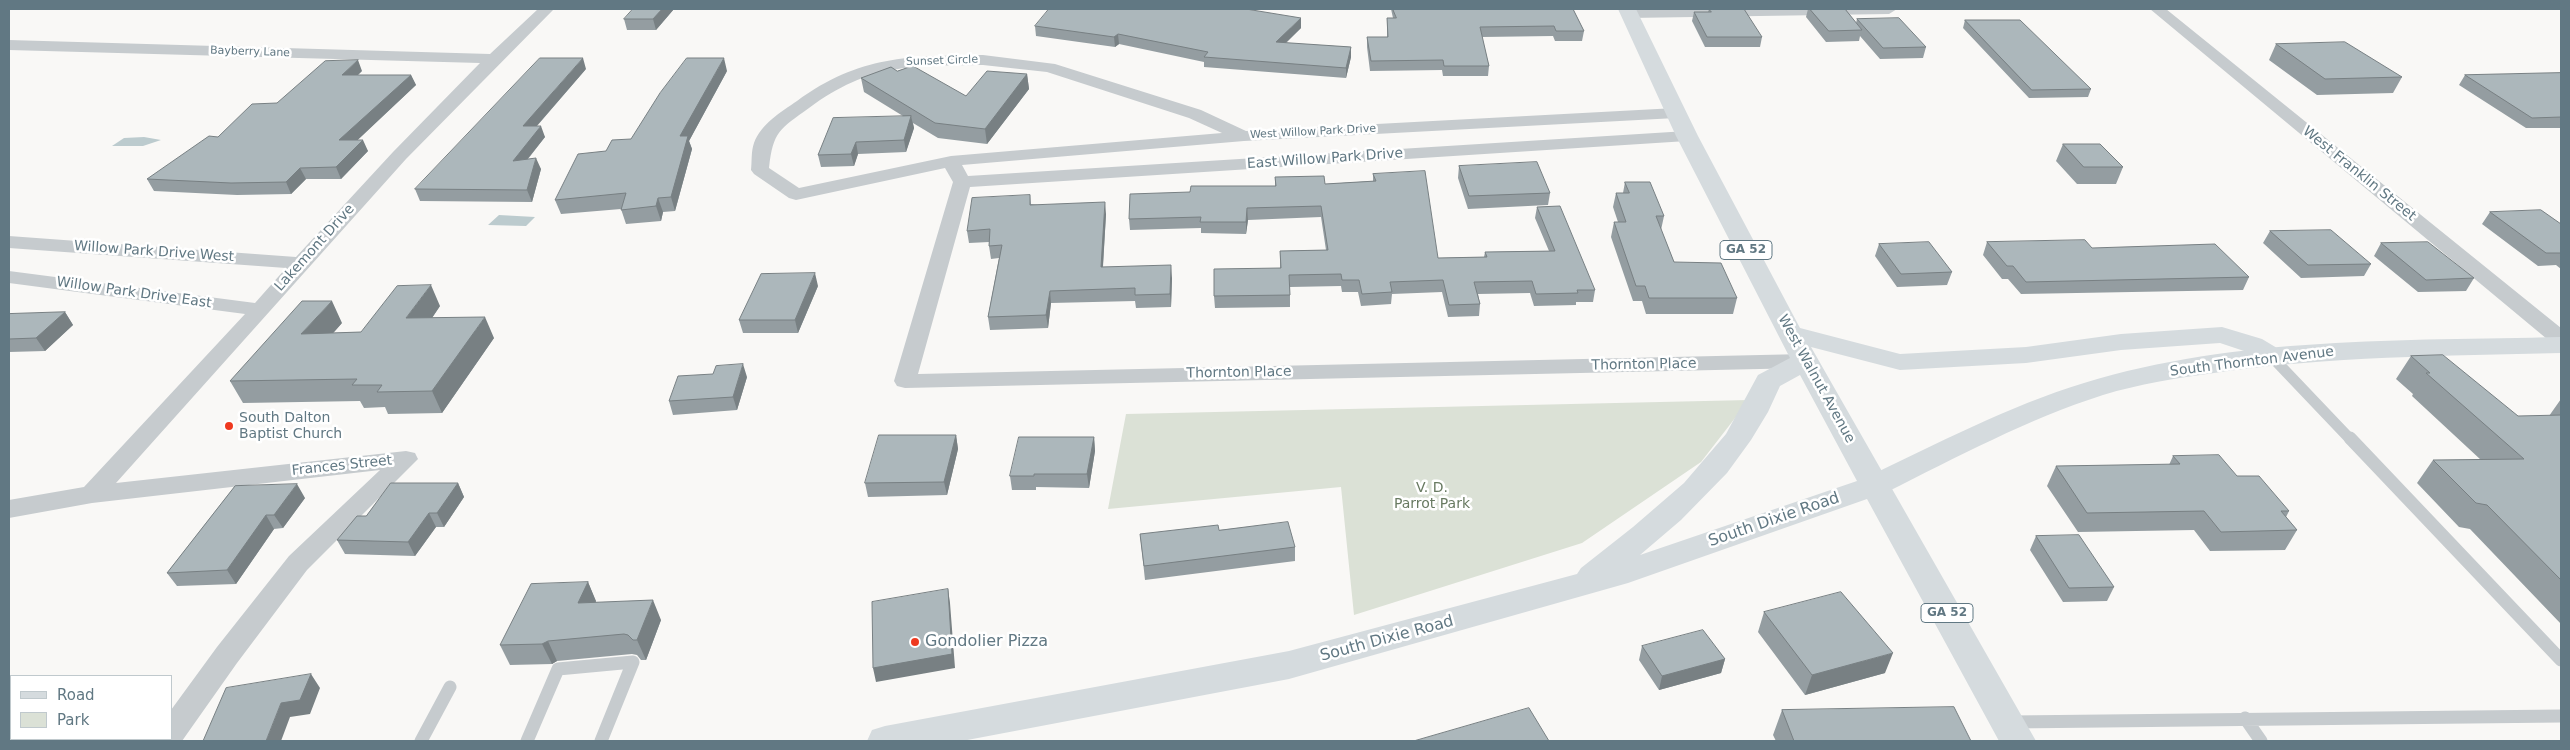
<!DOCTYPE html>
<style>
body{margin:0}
#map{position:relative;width:2570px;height:750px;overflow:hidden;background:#f9f8f6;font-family:"DejaVu Sans",sans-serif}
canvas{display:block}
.frame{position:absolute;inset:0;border:10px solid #617883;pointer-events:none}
.legend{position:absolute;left:10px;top:675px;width:162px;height:65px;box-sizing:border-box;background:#fff;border:1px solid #c0c9cd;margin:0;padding:6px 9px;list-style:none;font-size:15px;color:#617883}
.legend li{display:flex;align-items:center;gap:10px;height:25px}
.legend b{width:25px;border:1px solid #c0c9cd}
</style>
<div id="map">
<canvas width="2570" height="750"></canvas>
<div class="frame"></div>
<ul class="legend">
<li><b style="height:6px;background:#d5dbde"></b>Road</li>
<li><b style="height:14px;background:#dbe1d6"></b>Park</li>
</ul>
</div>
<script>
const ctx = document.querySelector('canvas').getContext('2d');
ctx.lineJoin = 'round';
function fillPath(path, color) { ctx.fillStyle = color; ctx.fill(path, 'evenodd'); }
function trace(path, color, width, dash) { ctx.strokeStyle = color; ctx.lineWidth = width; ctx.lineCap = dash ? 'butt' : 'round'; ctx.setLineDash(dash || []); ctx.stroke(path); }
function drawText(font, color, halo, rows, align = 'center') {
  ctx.font = font + ' "DejaVu Sans",sans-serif'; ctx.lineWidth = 5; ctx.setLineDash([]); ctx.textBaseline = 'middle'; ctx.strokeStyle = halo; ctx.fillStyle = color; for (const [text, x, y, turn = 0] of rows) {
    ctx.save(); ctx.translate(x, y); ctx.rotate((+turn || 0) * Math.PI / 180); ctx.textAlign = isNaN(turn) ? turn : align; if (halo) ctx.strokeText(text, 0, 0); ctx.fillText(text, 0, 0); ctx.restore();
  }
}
const green = new Path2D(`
 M1749,400L1701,462L1582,543L1354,615L1341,487L1108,509L1126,414Z`);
const water = new Path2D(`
 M144,137L161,140L143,146H112L124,138Z
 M499,215L535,217L526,226L488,225Z`);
const laneFar1 = new Path2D(`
 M2272,357L2351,440`);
const lane = new Path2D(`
 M2350,438L2561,660
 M2245,718L2261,741
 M2012,722L2561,716
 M421,741L450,687
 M527,741L558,669L633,662L601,741`);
const street = new Path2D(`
 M538,9H554L406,159L116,483L406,451L415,453L418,459L307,570L237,663L182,741H160L158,739H171V710L217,647L289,556L380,470L92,503L9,518V500L84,487L245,314L9,283V271L255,303L286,268L9,248V236L296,257L393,152L480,63L9,50V40L490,54Z
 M1628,9H1897L1889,14L1629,18L1621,13Z
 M2150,9H2166L2561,328V345L2553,344Z
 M983,55L1055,64L1201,110L1246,131L1676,108L1682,109L1685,113L1682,117L1676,118L1244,141L962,165L968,176L1687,131L1693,132L1696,136L1693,140L1687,141L970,187L918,374L1805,354L1813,356L1816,361L1813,366L1805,368L905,388L897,386L894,381L953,182L945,168L796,200L789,198L754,174L751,170C752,162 751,151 754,143C761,124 781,112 797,101C860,55 909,56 983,55ZM983,65L1047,72L1189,118L1222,133L951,156L799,188L769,168C773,131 780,129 809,108C870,63 911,66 983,65Z`);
const secondary = new Path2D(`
 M2561,337V353C2445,356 2329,356 2214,373C2177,378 2139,384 2103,395C2028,419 1957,457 1887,492L1876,495L1865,492L1861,485L1865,478C1937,444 2008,406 2084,383C2237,336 2403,341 2561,337Z`);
const primary = new Path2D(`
 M1618,9H1636L1698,136L1800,328L1900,354L2026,347L2121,334L2222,327L2262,339L2282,351L2286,357L2282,363L2272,365L2262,363L2244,351L2220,343L2121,350L2026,363L1900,370L1811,347L2036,741H1999L1867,499L1628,583L1289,679L962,741H867L872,730L885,726L1289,651L1577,574L1581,568L1633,527L1684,483L1726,434L1758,375L1790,358L1676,136ZM1800,375L1857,481L1640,555L1681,520L1727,473L1751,440L1768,412L1780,386Z`);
const wall = new Path2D(`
 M674,9L656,30H627L624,19Z
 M1391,9H1573L1584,31L1582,41H1555L1553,36L1482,37L1489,66L1488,76H1443L1442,70L1370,71L1367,47V37H1387V18H1393Z
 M1709,9L1762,37L1760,47H1705L1692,21L1694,12H1708Z
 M1808,9H1845L1856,23L1857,19L1926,47L1923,58L1880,59L1860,36L1859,41L1826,42L1806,17Z
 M1965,20L2091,89L2088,97L2029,98L1963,28Z
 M1035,26L1301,28L1286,43L1351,47V57L1346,78L1204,67V62L1119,44L1115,47L1036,36Z
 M2276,44L2402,77L2393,93L2317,95L2269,60Z
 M586,69L537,126L545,137L528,159L541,169L532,202L420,201L415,189Z
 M362,71L358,75H411L416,85L357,140L368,151L341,179H306L291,194L237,195L154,191L147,179L218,137L277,103Z
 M727,71L689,141L692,149L675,211L663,212L661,221L626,224L621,209L561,214L555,200L606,151L631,139Z
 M2561,73V128H2526L2459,85L2465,75Z
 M1027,74L1029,89L987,144L938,138L913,123L914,128L906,152L858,154L854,166L821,167L818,155L903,116L864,92L861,78L966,96Z
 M2063,144L2123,167L2116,184H2077L2056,161Z
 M1459,166L1550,193L1548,205L1468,209L1458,178Z
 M1373,174L1438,258L1484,257L1485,252L1549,251L1535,218L1537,207L1595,290L1593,302H1576V305L1534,306L1530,293L1478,294L1480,304L1479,316L1448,317L1442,292L1392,294L1391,304L1361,306L1358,292H1342L1341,286L1290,287V307L1215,308L1214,296L1280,268V251L1326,250L1321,217L1248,220L1246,234L1201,233V228L1130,230L1129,219L1190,192L1275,186V177L1325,184L1373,181Z
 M1625,182L1664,216L1661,230L1674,262L1737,298L1733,314H1646L1642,301H1633L1611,237L1614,222H1618L1613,207L1616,193H1623Z
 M1030,195L1031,204L1106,214L1103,267L1172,278L1171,307L1136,308L1135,301L1051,303L1048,328L990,330L988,317L999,258L991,259L989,246V242L969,243L967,231Z
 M2490,212L2561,224V269L2556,265L2538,266L2482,224Z
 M2270,231L2371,264L2364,276L2301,278L2263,243Z
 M1987,242L2092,248L2249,277L2243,290L2021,294L2008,279H2002L1983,255Z
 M2381,243L2474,278L2466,291L2418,292L2374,256Z
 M1879,244L1952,272L1947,285L1897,287L1875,256Z
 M818,286L798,333H743L739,320Z
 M440,306L432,318L494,338L442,413L388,414L385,407L364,408L360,401L243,403L230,381L342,323L333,333L361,332Z
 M65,312L73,325L45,351L9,352V314Z
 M2411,356L2518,416H2549L2561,399V624L2470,529L2459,527L2417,483L2433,460H2481L2412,396L2413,394L2396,379Z
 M747,377L737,410L673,415L669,401Z
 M956,435L958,449L947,495L868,497L865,483Z
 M1094,437L1095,451L1089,488L1036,487V490H1012L1010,476Z
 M2173,456L2237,476L2289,511L2286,517L2297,530L2285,550L2210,551L2194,530L2078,532L2047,486L2056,466L2169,465Z
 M458,483L464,497L444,527H436L415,556L345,554L337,540L366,516Z
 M235,486L305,498L283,528L274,529L236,584L177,586L167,573Z
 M1219,530L1295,547V561L1145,580L1140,534Z
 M2036,536L2114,587L2107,601L2063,602L2030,550Z
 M588,582L596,602L661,620L646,660H641L637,655L632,654L557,661L552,664L510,665L500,645Z
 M1764,612L1885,673L1805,695L1758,632Z
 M1642,646L1725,659L1721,673L1659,690L1639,660Z
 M1782,710L1971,741H1776L1773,735Z`);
const shadedWall = new Path2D(`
 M662,9H674L656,30L653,19Z
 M1301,18V28L1276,52V42Z
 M1118,34L1119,44L1115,47L1114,37Z
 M1351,47V57L1346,78V68Z
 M583,58L586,69L527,137L523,126Z
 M724,58L727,71L689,141L692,149L675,211L671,197L680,136Z
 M358,60L362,71L347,85L342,75Z
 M1027,74L1029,89L987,144L985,129Z
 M411,75L416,85L345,152L339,140Z
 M911,116L914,128L906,152L904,140Z
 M541,126L545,137L517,172L513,161Z
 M363,140L368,151L341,179L336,167Z
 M856,142L858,154L854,166L851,154Z
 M536,158L541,169L532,202L527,190Z
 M300,168L306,179L291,194L286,182Z
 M658,198L663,212L661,221L656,206Z
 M1105,202L1106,214L1102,280L1101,267Z
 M1247,208L1248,220L1246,234V222Z
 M1171,265L1172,278L1171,307L1170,294Z
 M815,273L818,286L798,333L795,320Z
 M431,285L440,306L417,340L406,318Z
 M1050,291L1051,303L1048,328L1046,315Z
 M332,301L342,323L313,356L301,334Z
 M65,312L73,325L45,351L36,338Z
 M485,317L494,338L442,413L432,391Z
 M743,364L747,377L737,410L733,397Z
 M956,435L958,449L947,495L944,482Z
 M1094,437L1095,451L1089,488L1087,474Z
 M458,483L464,497L444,527L437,513Z
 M297,484L305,498L283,528L274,515Z
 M429,513L436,527L415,556L408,542Z
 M266,515L274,529L236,584L227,570Z
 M588,582L596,601L587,623L578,603Z
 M948,589L950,603L955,668L876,682L873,668Z
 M653,600L661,620L646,660L637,640Z
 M548,641L557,661L552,664L542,644Z
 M1893,653L1885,673L1805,695L1812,675Z
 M1725,659L1721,673L1659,690L1662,676Z
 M311,674L320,688L310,714L290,717L281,741H266L281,703Z
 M98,739H126L124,741H97Z`);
const building = new Path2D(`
 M633,9H662L653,19H624Z
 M1049,9H1246L1301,18L1276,42L1351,47L1346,68L1204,57L1208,52L1118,34L1114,37L1035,26Z
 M1393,9H1573L1584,31H1556L1554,26L1480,27L1489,66H1444L1443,60L1371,61L1367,37H1388L1387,18H1396Z
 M1709,9H1744L1762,37H1707L1694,12H1711Z
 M1810,9H1845L1862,30L1829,31Z
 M1899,18L1926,47L1883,48L1857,19Z
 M1965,20H2020L2091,89L2032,90Z
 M2345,42L2402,77L2325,79L2276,44Z
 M540,58H583L523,126H541L513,161L536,158L527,190L415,189Z
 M687,58H724L680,136H688L671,197L658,198L656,206L621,210L626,193L555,200L578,154L606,151L612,140L631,139L660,93Z
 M358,60L342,75H411L339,140H363L336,167L300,168L286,182L231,183L147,179L209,136L218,137L252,104L277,103L325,61Z
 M913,66L966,96L987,71L1027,74L985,129L935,123L861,78L891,67L897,71Z
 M2561,73V117L2532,118L2465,75Z
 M911,116L904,140L856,142L851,154L818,155L833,118Z
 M2063,144H2100L2123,167H2084Z
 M1537,162L1550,193L1469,196L1459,166Z
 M1425,171L1438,258L1487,257L1485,252L1555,251L1537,207L1560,206L1595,290H1577L1578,293L1536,294L1532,281L1474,282L1480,304L1449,305L1443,280L1390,282L1392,292L1362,294L1359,280H1342L1341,274L1289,275L1290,295L1214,296V269L1281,268L1280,251L1328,250L1321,206L1247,208L1246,222H1200L1201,217L1129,219L1130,194L1190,192L1191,186H1276L1275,177L1324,176L1325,184L1376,181L1373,174Z
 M1625,182H1650L1664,216H1656L1674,262L1721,263L1737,298H1649L1645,286H1636L1614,222H1626L1616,193H1629Z
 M1030,195V205L1105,202L1101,267L1171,265L1170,294L1135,295V288L1050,291L1046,315L988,317L1002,245L989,246L990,229L967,231L972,198Z
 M2541,210L2561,224V253H2546L2490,212Z
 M2331,230L2371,264L2308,265L2270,231Z
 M2085,240L2092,248L2215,244L2249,277L2026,282L2013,266H2007L1987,242Z
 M1929,242L1952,272L1901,274L1879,244Z
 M2428,242L2474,278L2426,280L2381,243Z
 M815,273L795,320H739L761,274Z
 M431,285L406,318L485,317L432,391L377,392L382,385H352L357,379L230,381L302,301H332L301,334L361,332L397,286Z
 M65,312L36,338L9,339V314Z
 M2443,355L2518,416L2561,415V580L2487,505L2476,503L2433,460L2524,459L2426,373H2430L2411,356Z
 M743,364L733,397L669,401L678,376L713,374L716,366Z
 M879,435H956L944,482L865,483Z
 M1019,437H1094L1087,474H1034V476H1010Z
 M2219,455L2237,476H2259L2289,511H2281L2297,530L2221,532L2204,511L2087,513L2056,466L2180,464L2173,456Z
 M391,483H458L437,513H429L408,542L337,540L357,516H366Z
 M297,484L274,515H266L227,570L167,573L235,486Z
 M1288,522L1295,547L1144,566L1140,534L1218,525L1219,530Z
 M2079,535L2114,587L2069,588L2036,536Z
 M588,582L578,603L653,600L637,640H633L628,635L624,634L548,641L542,644L500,645L531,584Z
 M948,589L952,654L873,668L872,602Z
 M1841,592L1893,653L1812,675L1764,612Z
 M1703,630L1725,659L1662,676L1642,646Z
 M311,674L300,700L281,703L266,741H203L226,688Z
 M1954,707L1971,741H1794L1782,710Z
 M1529,708L1549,741H1414Z
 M9,715H11V739H98L97,741H9Z`);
const markers = [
 [229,426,5,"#ef391f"],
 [915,642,5,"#ef391f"]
];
const farStreetnames = [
 ["Bayberry Lane",250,52,2],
 ["Sunset Circle",942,61,-2],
 ["West Willow Park Drive",1313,132,-3]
];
const shields = [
 [1746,250,52],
 [1947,613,52]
];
const shieldNames = [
 ["GA 52",1746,250],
 ["GA 52",1947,613]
];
const streetNames = [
 ["East Willow Park Drive",1325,159,-4],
 ["West Franklin Street",2359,174,39],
 ["Lakemont Drive",315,248,-48],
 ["Willow Park Drive West",154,252,4],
 ["Willow Park Drive East",134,293,8],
 ["South Thornton Avenue",2252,362,-7],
 ["Thornton Place",1644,365,-1],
 ["Thornton Place",1239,373,-1],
 ["West Walnut Avenue",1816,379,61],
 ["Frances Street",342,466,-6]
];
const poiNames = [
 ["South Dalton",239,418],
 ["Baptist Church",239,434]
];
const parkNames = [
 ["V. D.",1432,488],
 ["Parrot Park",1432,504]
];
const nearStreetnames = [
 ["South Dixie Road",1774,520,-19],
 ["South Dixie Road",1387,639,-15]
];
const nearPoinames = [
 ["Gondolier Pizza",925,642]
];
fillPath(green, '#dbe1d6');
fillPath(water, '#bccbce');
trace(laneFar1, '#c6cbce', 11);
trace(lane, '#c6cbce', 13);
fillPath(street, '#c6cbce');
fillPath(secondary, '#d5dbde');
fillPath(primary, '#d5dbde');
fillPath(wall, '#949da1');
fillPath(shadedWall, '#788083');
fillPath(building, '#acb7bb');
trace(building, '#788083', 1);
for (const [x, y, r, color] of markers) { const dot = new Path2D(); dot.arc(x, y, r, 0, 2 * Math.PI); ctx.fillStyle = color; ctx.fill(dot); trace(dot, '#fff', 2); }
drawText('11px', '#617883', '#fff', farStreetnames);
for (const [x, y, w] of shields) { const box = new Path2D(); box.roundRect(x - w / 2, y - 9.5, w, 19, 4); ctx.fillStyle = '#fff'; ctx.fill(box); trace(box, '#617883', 1); }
drawText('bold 12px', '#617883', null, shieldNames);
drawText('14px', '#617883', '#fff', streetNames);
drawText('14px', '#617883', '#fff', poiNames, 'left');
drawText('14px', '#687a61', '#fff', parkNames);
drawText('16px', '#617883', '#fff', nearStreetnames);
drawText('16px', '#617883', '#fff', nearPoinames, 'left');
</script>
